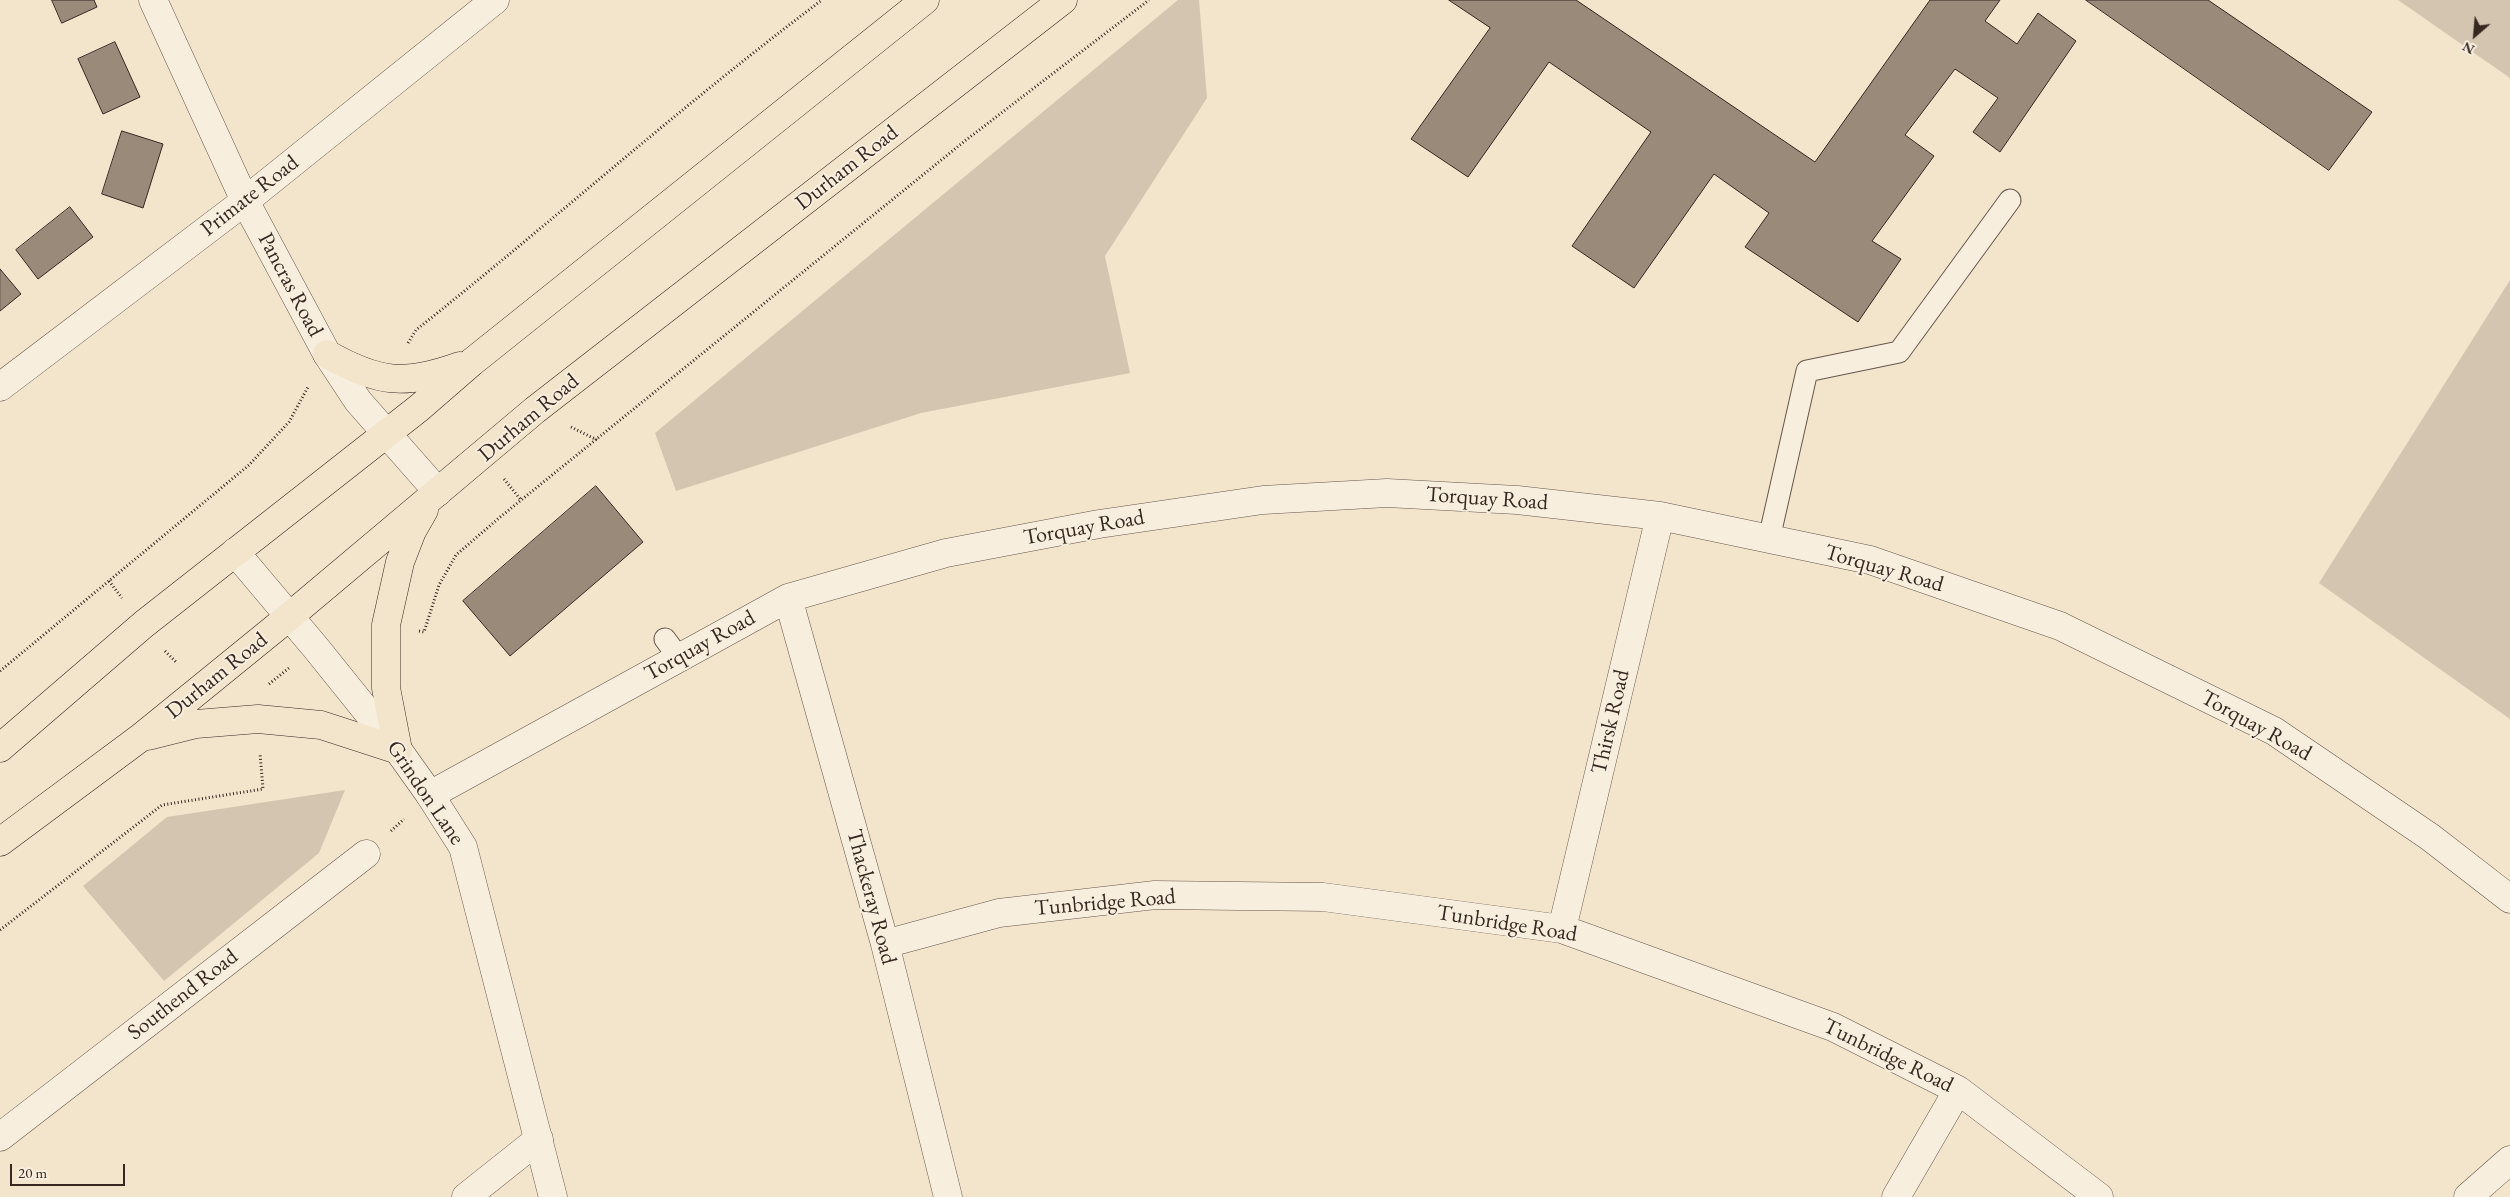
<!DOCTYPE html>
<style>
body{margin:0}
#map{position:relative;width:2510px;height:1197px;overflow:hidden;background:#f3e5cc;font-family:"EB Garamond",serif}
canvas{display:block}
.north{position:absolute;left:2450px;top:10px;width:50px;height:50px;-webkit-text-stroke:4px #f7eede;paint-order:stroke;rotate:207deg;font-size:14px;font-weight:700;line-height:20px;text-align:center;color:#372721}
.north::after{content:'';display:block;margin:auto;width:18px;height:22px;background:#372721;clip-path:polygon(50% 0,100% 100%,50% 72%,0 100%)}
.scale{position:absolute;left:10px;top:1164px;width:115px;height:22px;box-sizing:border-box;border:2px solid #372721;border-top:0;padding-left:6px;font-size:15px;line-height:18px;white-space:nowrap;color:#372721;-webkit-text-stroke:4px #f7eede;paint-order:stroke}
</style>
<div id="map">
<canvas width="2510" height="1197"></canvas>
<div class="north">N</div>
<div class="scale">20 m</div>
</div>
<script>
const ctx = document.querySelector('canvas').getContext('2d');
ctx.lineJoin = 'round';
function fillPath(path, color) { ctx.fillStyle = color; ctx.fill(path, 'evenodd'); }
function trace(path, color, width, dash) { ctx.strokeStyle = color; ctx.lineWidth = width; ctx.lineCap = dash ? 'butt' : 'round'; ctx.setLineDash(dash || []); ctx.stroke(path); }
function drawText(font, color, halo, rows, align = 'center') {
  ctx.font = font + ' "EB Garamond",serif'; ctx.lineWidth = 4; ctx.setLineDash([]); ctx.textBaseline = 'middle'; ctx.strokeStyle = halo; ctx.fillStyle = color; for (const [text, x, y, turn = 0] of rows) {
    ctx.save(); ctx.translate(x, y); ctx.rotate((+turn || 0) * Math.PI / 180); ctx.textAlign = isNaN(turn) ? turn : align; if (halo) ctx.strokeText(text, 0, 0); ctx.fillText(text, 0, 0); ctx.restore();
  }
}
const green = new Path2D(`
 M1178,0H1199L1207,98L1105,256L1130,373L921,413L676,491L655,433Z
 M2398,0H2510V78Z
 M2510,280V719L2319,583Z
 M345,790L319,853L164,981L83,886L167,817Z`);
const building = new Path2D(`
 M52,0H94L97,7L62,23Z
 M1449,0H1576L1815,162L1930,0H2000L1985,21L2017,44L2038,13L2076,41L2000,152L1973,132L1998,98L1955,69L1905,135L1934,156L1872,241L1901,259L1858,322L1745,247L1769,213L1714,174L1634,288L1572,246L1651,132L1549,62L1468,177L1411,139L1490,28Z
 M2086,0H2208L2372,112L2329,170Z
 M115,42L140,97L103,114L78,59Z
 M122,131L163,144L143,208L102,194Z
 M70,207L93,237L38,279L16,250Z
 M0,269L21,294L0,311Z
 M596,486L643,542L510,656L463,601Z`);
const path = new Path2D(`
 M408,343L416,330C552,222 682,105 822,0
 M571,427L597,440
 M504,479L521,500
 M109,581L122,598
 M419,631L424,632L439,585L456,555L499,518L966,140L1149,0
 M165,651L177,663
 M0,671L249,465L289,422L308,387
 M269,684L289,668
 M391,831L404,819
 M0,930L162,805L263,789L260,753`);
const service = new Path2D(`
 M1769,539L1807,371L1899,352L2010,200
 M665,639L679,658`);
const minor = new Path2D(`
 M153,0L245,201L327,354L358,401L438,492
 M0,387L245,201L495,0
 M235,552L316,648L398,750
 M788,598L885,944L948,1197
 M430,795L788,598L946,553L1099,524L1263,500L1387,493L1517,500L1660,516L1870,560L2060,626L2274,731L2430,837L2510,899
 M1562,929L1660,516
 M885,944L999,913L1155,895L1323,897L1562,929L1833,1027L1958,1090L2099,1197
 M0,1137L366,854
 M466,1197L539,1139
 M1896,1197L1958,1090
 M2468,1197L2510,1160`);
const tertiary = new Path2D(`
 M398,750L430,795L463,847L553,1197`);
const trunk = new Path2D(`
 M327,354C378,383 405,386 460,366
 M148,736L196,724L258,719L321,725L398,750L386,688V625L400,562L412,531L424,510
 M0,748L144,624L419,408L472,362L925,0
 M0,842L140,738L290,616L535,410L1063,0`);
const streetNames = [
 ["Durham Road",847,168,-38],
 ["Primate Road",250,196,-38],
 ["Pancras Road",290,285,62],
 ["Durham Road",529,418,-40],
 ["Torquay Road",1487,499,4],
 ["Torquay Road",1084,528,-10],
 ["Torquay Road",1884,569,16],
 ["Torquay Road",700,646,-29],
 ["Durham Road",217,676,-39],
 ["Thirsk Road",1611,722,-77],
 ["Torquay Road",2256,726,29],
 ["Grindon Lane",425,793,56],
 ["Thackeray Road",871,897,75],
 ["Tunbridge Road",1105,903,-5],
 ["Tunbridge Road",1507,924,9],
 ["Southend Road",183,995,-38],
 ["Tunbridge Road",1888,1056,26]
];
fillPath(green, '#d3c5af');
fillPath(building, '#998a7a');
trace(building, '#372721', 1);
trace(service, '#66564c', 23);
trace(minor, '#66564c', 29);
trace(tertiary, '#66564c', 29);
trace(trunk, '#372721', 29);
trace(path, '#372721', 3, [1, 2.5]);
trace(service, '#f7eede', 21);
trace(minor, '#f7eede', 28);
trace(tertiary, '#f7eede', 28);
trace(trunk, '#f3e5cc', 28);
drawText('22px', '#372721', '#f7eede', streetNames);
</script>
